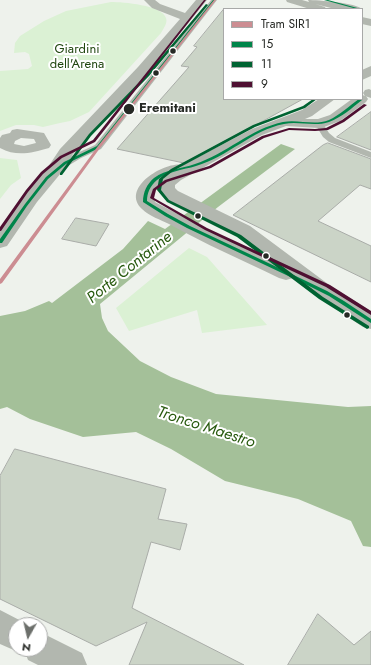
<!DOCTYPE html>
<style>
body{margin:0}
#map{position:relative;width:371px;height:665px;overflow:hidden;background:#eef2ec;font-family:Jost,sans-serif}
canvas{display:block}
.legend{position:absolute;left:223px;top:8px;width:140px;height:92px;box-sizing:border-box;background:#fff;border:1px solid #a8a9a8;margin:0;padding:5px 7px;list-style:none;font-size:12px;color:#262925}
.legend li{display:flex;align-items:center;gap:8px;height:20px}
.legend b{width:20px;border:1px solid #a8a9a8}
.north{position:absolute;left:8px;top:617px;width:40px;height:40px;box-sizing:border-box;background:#fff;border:1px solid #a8a9a8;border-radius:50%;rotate:188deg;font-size:11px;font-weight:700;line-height:16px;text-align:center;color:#262925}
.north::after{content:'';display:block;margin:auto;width:14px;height:18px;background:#6c6f6b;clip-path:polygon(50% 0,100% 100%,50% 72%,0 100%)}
</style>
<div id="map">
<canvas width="371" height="665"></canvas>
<ul class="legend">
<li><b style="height:5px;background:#cc8d92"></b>Tram SIR1</li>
<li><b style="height:5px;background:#00854a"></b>15</li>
<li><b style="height:5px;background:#006332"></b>11</li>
<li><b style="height:5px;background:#4f1032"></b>9</li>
</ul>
<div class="north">N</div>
</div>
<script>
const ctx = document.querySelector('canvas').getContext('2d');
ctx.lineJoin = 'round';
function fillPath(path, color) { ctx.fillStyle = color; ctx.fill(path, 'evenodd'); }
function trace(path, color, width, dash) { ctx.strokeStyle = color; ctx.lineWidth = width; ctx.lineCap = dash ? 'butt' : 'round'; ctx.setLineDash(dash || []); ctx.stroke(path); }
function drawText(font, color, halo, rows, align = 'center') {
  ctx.font = font + ' Jost,sans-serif'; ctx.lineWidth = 4; ctx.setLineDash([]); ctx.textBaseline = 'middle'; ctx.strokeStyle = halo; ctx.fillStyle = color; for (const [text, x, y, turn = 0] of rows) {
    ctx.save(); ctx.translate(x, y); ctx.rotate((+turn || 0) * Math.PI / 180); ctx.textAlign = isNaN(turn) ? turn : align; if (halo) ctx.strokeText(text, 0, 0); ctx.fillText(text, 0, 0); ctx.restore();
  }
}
const green = new Path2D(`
 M111,2C123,2 162,5 166,18C168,23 163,29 161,33L89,112L70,121L60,123L43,127L34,125H16L0,131V71L28,69L32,66L29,54L25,52L14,53L15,43L20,36L44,21L66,11Z
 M0,158L17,160L21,178L11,185L0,199Z
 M189,248L207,257L267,325L202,333L197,310L129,331L116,308Z`);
const water = new Path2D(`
 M281,144L295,149L218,207L100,304L102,318L108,331L140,361L171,377L216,394L348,407L371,406V547L363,546L351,521L298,499L225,481L171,449L136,432L83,437L30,419L7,407L0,409V316L25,311L49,301L52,303L123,249L148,221L165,229Z`);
const building = new Path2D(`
 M224,9V99H303L254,126L247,129L184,163L117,149L189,67L181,66L197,47L194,46Z
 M371,112V150L337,137Z
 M328,143L371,159V189L360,185L318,221L371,246V282L233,215L323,145Z
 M76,218L109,224L96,246L62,239Z
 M15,449L166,489L158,519L187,524L180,550L151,542L132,608L244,665H129L147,622L96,646L0,599V476Z
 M318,614L354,645L371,631V665H288Z`);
const service = new Path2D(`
 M211,0H217L101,149L81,158L58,172H52L50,170L52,168L75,154L95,145Z
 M319,121L322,122L329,133L335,138L371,152V158L329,142L323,137L315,124Z`);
const pedestrian = new Path2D(`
 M369,89L371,90V98L365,96L363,93L365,90Z
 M17,129L44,133L51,145L49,148C31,153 17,157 0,148V138L2,135L10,133L12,130ZM21,138L34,139L36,143L24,146L14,144L15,141Z`);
const minor = new Path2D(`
 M144,0H155L160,4L185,13L196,0H207L148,73L73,154L61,173L37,202L7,246L0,248V229L25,194L48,167L60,149L138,67L180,19L152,8Z
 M286,0H302L309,2L308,0C317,0 357,3 362,9H335L315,4L325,7L326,9H310L287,2Z
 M362,17L371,19V26L362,24Z
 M371,66V76L362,80V70Z
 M362,95L366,96L368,99L366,102L340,121L324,127L319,128L286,126L262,135L181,180L175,185V188L178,191L250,226L332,287L371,311V329L363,327L318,297L293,278L286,280L279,278C242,260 205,244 169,224C161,220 149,216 142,209C120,188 165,161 183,165L252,129L302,110L319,99H335L312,116L305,119H318L330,115L352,99H362ZM158,186L157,189L166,199L236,234L263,255L210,231L155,202L153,193Z`);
const tertiary = new Path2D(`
 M0,610L27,624L28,625H16V649H21L16,651L0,644Z
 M40,632L82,653L87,665H38L28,660L24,649H40Z`);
const bus1 = new Path2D(`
 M213,0H215L99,148L66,164L48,179L27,206L2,243H0V239L25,204L46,177L64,162L97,146Z
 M324,0H328L361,9H357Z
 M362,98V100C352,108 342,117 329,122C314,127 299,121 284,124C252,130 228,157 196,166C183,170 168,171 157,180C150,186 147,193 147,201L168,214L190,226L281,269L327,291L344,301L371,319V323L329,296L301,282L187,228L165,216L143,202C143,192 147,184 154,178C166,169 181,169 195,164C226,154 250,129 283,122C298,119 314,126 329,120C340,115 349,106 359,99H362Z`);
const bus2 = new Path2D(`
 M206,4L208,5L149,76L91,136L62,175H60V173L89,134L147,74Z
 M313,99H317L305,108L255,127L173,171L163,179L161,190L169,200L241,235L323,297L369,326V328L367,329L319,299L237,237L167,202L157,190L159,179L171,169L253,125L303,106Z`);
const bus3 = new Path2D(`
 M204,0H206L95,142L62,158L43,174L28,192L1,231H0V227L26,190L41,172L60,156L93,140Z
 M364,104L367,105L344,122L328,130L315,131L289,130L264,138L211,168L167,182L156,190L154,198L207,228L330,285L371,311V315L326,287L205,230L150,198L153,189L165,180L209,166L262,136L289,128L315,129L326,128L342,120Z`);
const tram1 = new Path2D(`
 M214,0H216L100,148L2,283L0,284V279L98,146Z`);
const markers = [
 [173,51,3.5,"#262925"],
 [156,73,3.5,"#262925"],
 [129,109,6,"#262925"],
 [198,216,3.5,"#262925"],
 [266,256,3.5,"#262925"],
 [347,315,3.5,"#262925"]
];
const farParknames = [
 ["Giardini",77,50],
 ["dell'Arena",77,65]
];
const farStopnames = [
 ["Eremitani",139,109]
];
const waterNames = [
 ["Porte Contarine",130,268,-39],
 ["Tronco Maestro",206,428,18]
];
fillPath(green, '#dbf1d4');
fillPath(water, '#a4c099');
fillPath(building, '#cbd4c7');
trace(building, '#a9aca8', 1);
fillPath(service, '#b2b7af');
fillPath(pedestrian, '#b2b7af');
fillPath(minor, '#b2b7af');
fillPath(tertiary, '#b2b7af');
fillPath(bus1, '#00854a');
fillPath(bus2, '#006332');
fillPath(bus3, '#4f1032');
fillPath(tram1, '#cc8d92');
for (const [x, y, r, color] of markers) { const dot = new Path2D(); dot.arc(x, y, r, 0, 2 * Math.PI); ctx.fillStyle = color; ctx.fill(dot); trace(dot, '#fff', 1.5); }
drawText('13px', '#214710', '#fff', farParknames);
drawText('bold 13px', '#262925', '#fff', farStopnames, 'left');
drawText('italic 16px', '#285a0f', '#fff', waterNames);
</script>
